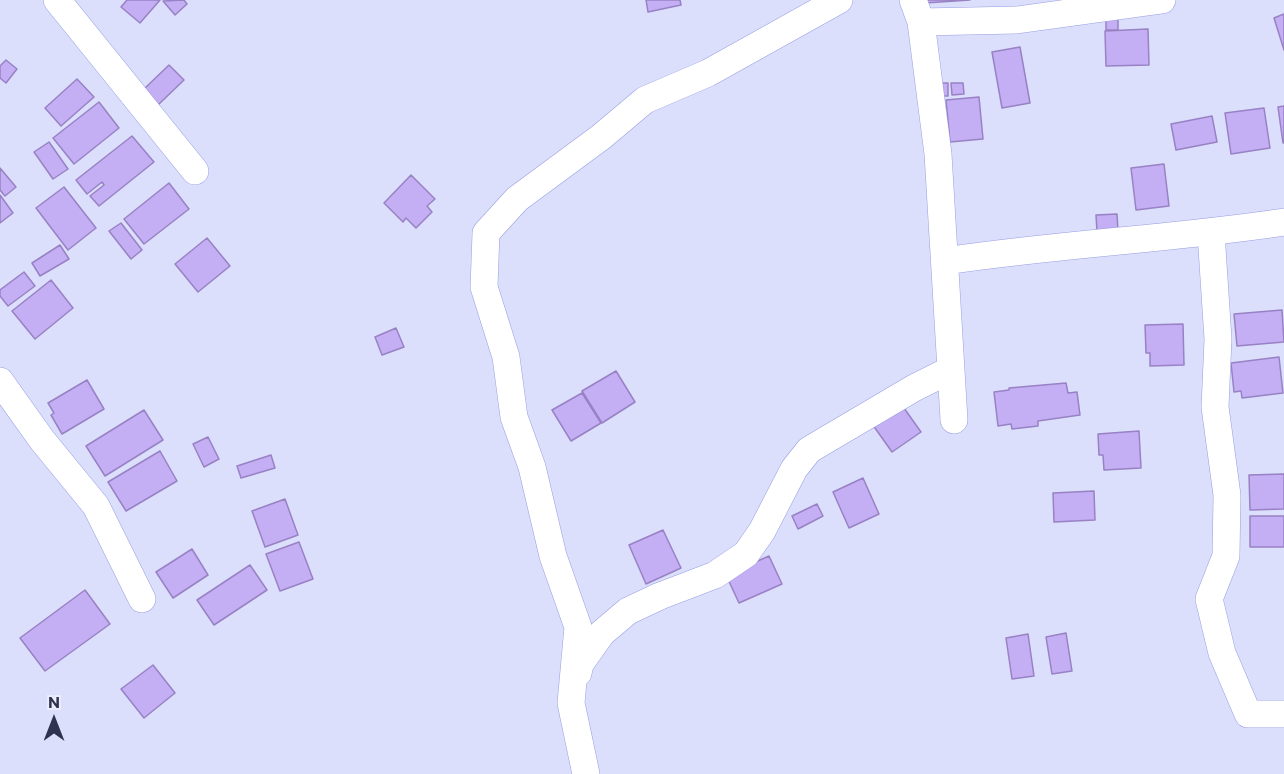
<!DOCTYPE html>
<style>
body{margin:0}
#map{position:relative;width:1284px;height:774px;overflow:hidden;background:#dbdffc;font-family:Commissioner,sans-serif}
canvas{display:block}
.north{position:absolute;left:24px;top:690px;width:60px;height:60px;-webkit-text-stroke:4px #ebedfc;paint-order:stroke;rotate:0deg;font-size:16px;font-weight:700;line-height:24px;text-align:center;color:#303350}
.north::after{content:'';display:block;margin:auto;width:21px;height:27px;background:#303350;clip-path:polygon(50% 0,100% 100%,50% 72%,0 100%)}
</style>
<div id="map">
<canvas width="1284" height="774"></canvas>
<div class="north">N</div>
</div>
<script>
const ctx = document.querySelector('canvas').getContext('2d');
ctx.lineJoin = 'round';
function fillPath(path, color) { ctx.fillStyle = color; ctx.fill(path, 'evenodd'); }
function trace(path, color, width, dash) { ctx.strokeStyle = color; ctx.lineWidth = width; ctx.lineCap = dash ? 'butt' : 'round'; ctx.setLineDash(dash || []); ctx.stroke(path); }
const building = new Path2D(`
 M127,0H160L140,23L121,7Z
 M184,0L187,4L175,15L163,1Z
 M646,0H680L681,5L648,12Z
 M925,0H970L925,3Z
 M1284,14V50L1274,18Z
 M1118,18V30H1106V19Z
 M1148,29L1149,65L1106,66L1105,31Z
 M1020,47L1030,103L1002,108L992,52Z
 M6,60L17,69L6,83L0,78V66Z
 M169,65L184,80L158,105L143,90Z
 M77,79L94,97L61,126L45,108Z
 M936,83H948V96H936Z
 M951,83H963L964,94L952,95Z
 M979,97L983,139L950,142L946,100Z
 M99,102L119,128L74,164L53,138Z
 M1284,106V143H1283L1278,107Z
 M1264,108L1270,148L1231,154L1225,113Z
 M1212,116L1217,142L1176,150L1171,124Z
 M132,136L154,162L99,206L90,196L104,185L102,182L87,194L76,180Z
 M49,142L68,169L53,179L34,152Z
 M1164,164L1169,206L1136,210L1131,168Z
 M0,168L16,187L5,196L0,190Z
 M411,175L435,199L427,206L432,212L416,228L406,218L403,222L384,203Z
 M169,183L189,209L144,244L124,219Z
 M64,187L96,228L68,250L36,208Z
 M0,195L13,213L0,223Z
 M1117,214L1118,231L1097,232L1096,215Z
 M121,223L142,250L131,259L109,231Z
 M207,238L230,266L198,292L175,264Z
 M60,245L69,259L40,276L32,263Z
 M24,272L35,286L8,306L0,296V290Z
 M51,280L73,308L35,339L12,311Z
 M1282,310L1284,342L1237,346L1234,314Z
 M1183,324L1184,365L1150,366V353H1146L1145,325Z
 M396,328L404,347L382,355L375,337Z
 M1279,357L1283,393L1242,398L1241,391L1234,392L1231,363Z
 M616,371L635,402L602,423L582,391Z
 M87,380L104,409L62,434L51,415L54,413L48,403Z
 M1066,383L1068,393L1077,392L1080,415L1038,421V426L1012,429L1011,424L998,426L994,392L1009,390V388Z
 M582,393L601,423L571,441L552,410Z
 M899,401L921,432L892,452L870,421Z
 M144,410L163,440L105,476L86,446Z
 M1139,431L1141,468L1104,470L1103,455H1099L1098,434Z
 M208,437L219,459L204,467L193,444Z
 M160,451L177,481L126,511L108,482Z
 M271,455L275,468L241,478L237,466Z
 M1284,474V509L1250,510L1249,475Z
 M863,478L879,514L849,528L833,492Z
 M1094,491L1095,520L1054,522L1053,493Z
 M285,499L298,535L265,547L252,511Z
 M817,504L823,516L798,529L792,516Z
 M1250,516H1284V547H1250Z
 M663,530L681,568L646,584L629,545Z
 M299,542L313,579L280,591L266,554Z
 M192,549L208,575L173,598L156,572Z
 M769,556L782,584L739,603L726,575Z
 M250,565L267,590L214,625L197,600Z
 M85,590L110,624L45,671L20,638Z
 M1066,633L1072,671L1052,674L1046,637Z
 M1028,634L1034,676L1012,679L1006,638Z
 M153,665L175,693L144,718L121,689Z`);
const minor = new Path2D(`
 M57,0L195,171
 M913,0L921,22L938,154L954,420
 M921,22L1017,20L1162,0
 M1211,233L1218,339L1215,407L1227,495L1226,556L1209,599L1222,653L1248,714H1284
 M945,261C1058,244 1171,239 1284,222
 M0,381L42,440L96,506L142,599
 M578,673L580,664L602,633L628,611L660,596L715,575L746,554L762,531L794,469L809,450L914,388L950,370
 M586,774L571,703L578,627L553,556L532,467L514,417L506,357L484,287L486,233L517,199L601,137L645,100L708,73L839,0`);
fillPath(building, '#c4aef4');
trace(building, '#9882c4', 1.5);
trace(minor, '#979ee2', 28);
trace(minor, '#fff', 27);
</script>
